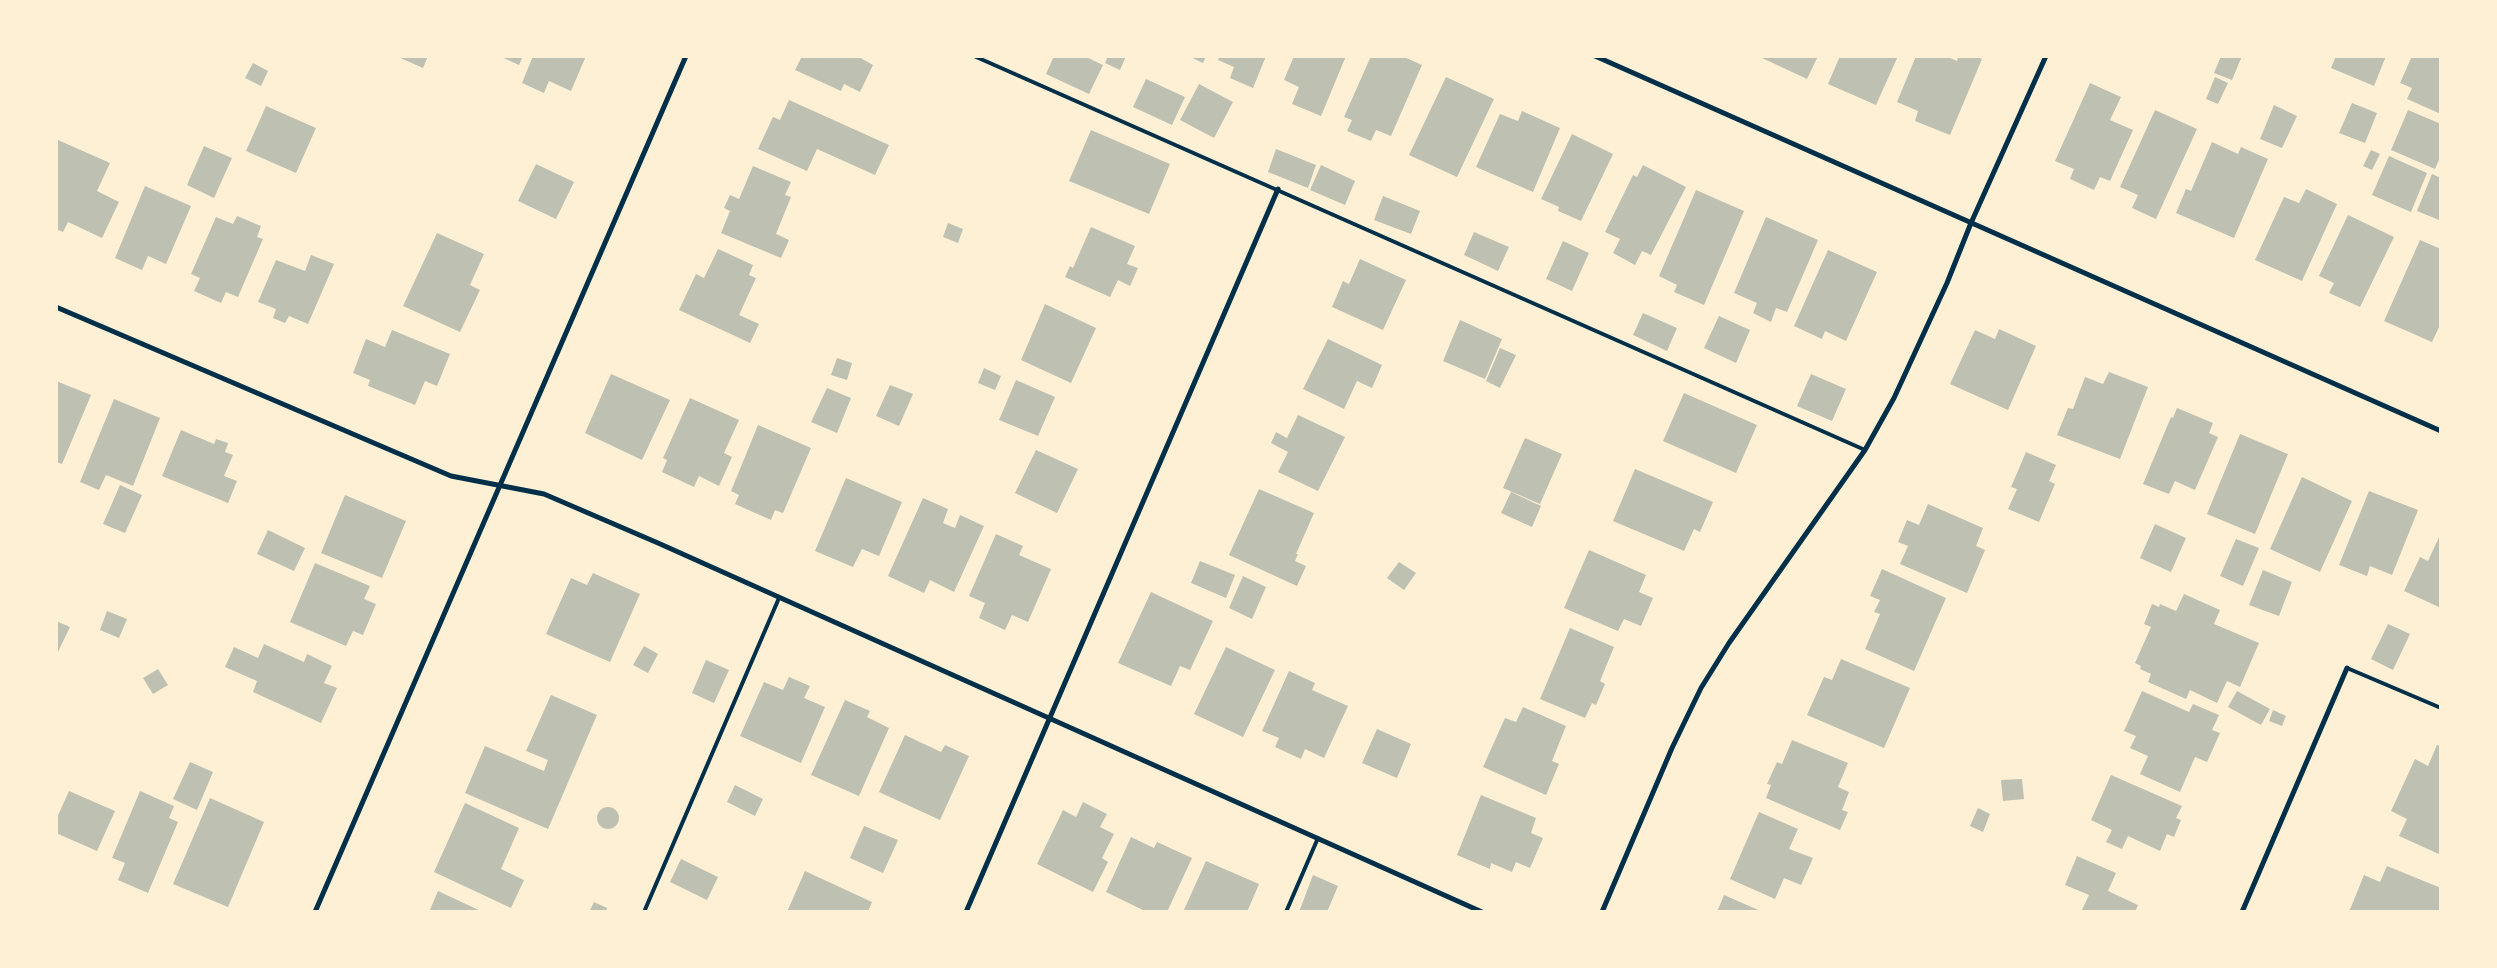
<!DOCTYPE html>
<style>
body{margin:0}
#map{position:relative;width:2497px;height:968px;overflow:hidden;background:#fdf0d5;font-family:"Titillium Web",sans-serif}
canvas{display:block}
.frame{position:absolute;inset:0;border:58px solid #fdf0d5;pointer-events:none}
</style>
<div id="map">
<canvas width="2497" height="968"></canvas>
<div class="frame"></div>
</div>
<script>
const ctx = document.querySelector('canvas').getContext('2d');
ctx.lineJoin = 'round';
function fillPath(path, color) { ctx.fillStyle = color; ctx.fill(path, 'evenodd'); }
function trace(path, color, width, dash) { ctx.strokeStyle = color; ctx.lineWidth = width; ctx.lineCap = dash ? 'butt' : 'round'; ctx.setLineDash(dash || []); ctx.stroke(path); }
const building = new Path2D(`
 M396,56H428L423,68Z
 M499,56H523L519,65Z
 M533,56H586L571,91L549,81L544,93L522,83Z
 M802,56H857L873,65L860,92L844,84L841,91L795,70Z
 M1054,56H1084L1103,65L1089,94L1046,74Z
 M1108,56H1126L1120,70L1105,63Z
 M1188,56H1206L1203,63Z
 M1220,56H1266L1253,88L1230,78L1234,67L1218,60Z
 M1294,56H1346L1321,116L1292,104L1299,87L1284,80Z
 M1371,56H1402L1422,65L1391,136L1376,130L1371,141L1347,131L1352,120L1344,117Z
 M1763,56H1818L1807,79L1762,58Z
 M1840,56H1898L1876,105L1828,84Z
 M1916,56H1946L1957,61L1958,56H1976L1982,59L1950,135L1915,121L1918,111L1897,102Z
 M2221,56H2242L2232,80L2214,73Z
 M2336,56H2386L2374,86L2331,68Z
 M2412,56H2441V114L2407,99L2412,88L2400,83Z
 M253,63L268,71L261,86L245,78Z
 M1446,77L1494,99L1457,177L1409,155Z
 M2215,77L2228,83L2218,104L2206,99Z
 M1146,79L1185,97L1172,125L1133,107Z
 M2090,83L2121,97L2110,120L2133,130L2110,181L2100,177L2094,190L2070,179L2074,169L2055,161Z
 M1199,84L1233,102L1214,138L1180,120Z
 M789,100L889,145L875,175L817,149L807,171L758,149L773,117L780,120Z
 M2352,103L2377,113L2365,143L2339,133Z
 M2274,105L2297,116L2282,148L2260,139Z
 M266,106L316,128L296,173L246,151Z
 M2155,110L2197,129L2156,219L2132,208L2138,195L2120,187Z
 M2408,110L2441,124V155L2435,169L2391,150Z
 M1522,111L1560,128L1533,192L1476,167L1500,114L1518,121Z
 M1091,130L1170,164L1149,214L1069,181Z
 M1572,134L1613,154L1581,221L1558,211L1559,207L1541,199Z
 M58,140L110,163L97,191L119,202L102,238L68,222L63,232L56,229V144Z
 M2212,142L2238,154L2241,147L2268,159L2234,238L2176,213L2186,189L2191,191Z
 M204,146L232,158L214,198L187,185Z
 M1276,149L1316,165L1308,188L1268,172Z
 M2371,150L2380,154L2372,170L2363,166Z
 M2389,156L2427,173L2411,212L2372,195Z
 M536,164L574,182L556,219L518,201Z
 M1321,165L1355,181L1345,205L1310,190Z
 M1643,165L1686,187L1651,255L1642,251L1635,265L1613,253L1620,239L1605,232L1633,175L1637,177Z
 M753,166L791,182L785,195L791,197L776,234L789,240L781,258L721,233L730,211L724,208L730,195L739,199Z
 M2432,174L2441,178L2439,220L2417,211Z
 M145,186L191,206L166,264L148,256L142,270L115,258Z
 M2306,189L2337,204L2302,281L2255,260L2284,197L2299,203Z
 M1696,190L1744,211L1704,305L1674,292L1677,285L1659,276Z
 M1383,196L1420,211L1411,234L1374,220Z
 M2348,215L2394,237L2360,307L2329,293L2334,283L2319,276Z
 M237,216L261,226L257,237L263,239L238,297L226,292L221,303L194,291L200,278L191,274L216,217L233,224Z
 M1766,217L1818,240L1787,312L1776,308L1771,322L1753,313L1757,303L1734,293Z
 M948,223L963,229L958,243L943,237Z
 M1091,227L1135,246L1127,264L1138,268L1130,286L1118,280L1110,297L1065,277L1070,266L1073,268Z
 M1474,232L1509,247L1498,271L1464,255Z
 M437,233L484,254L470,285L480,290L460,332L403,306Z
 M2420,240L2441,249V323L2432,342L2384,321Z
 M1563,241L1589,253L1572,291L1546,279Z
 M718,249L753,265L749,275L756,278L739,315L759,324L750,343L679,310L696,274L704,278Z
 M1828,250L1877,272L1846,341L1825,331L1822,339L1794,326Z
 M311,255L334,264L308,324L289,316L285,323L273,318L276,309L258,302L276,260L305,271Z
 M1360,259L1406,280L1383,330L1332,307L1343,281L1349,284Z
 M1045,304L1096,328L1071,383L1021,360Z
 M1643,313L1677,328L1667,351L1633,335Z
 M1719,316L1750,330L1736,363L1704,348Z
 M1460,320L1502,339L1485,379L1443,361Z
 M1999,329L2036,346L2008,410L1950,384L1975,330L1995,339Z
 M392,330L450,354L437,386L425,381L415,405L368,386L370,380L353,373L366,339L385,347Z
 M1328,339L1382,365L1372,388L1357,381L1344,409L1303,389Z
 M1500,348L1516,355L1500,388L1486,381Z
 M837,358L852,363L847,380L831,375Z
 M984,368L1001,376L995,390L978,383Z
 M2109,372L2148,387L2120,459L2057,435L2068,408L2073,409L2085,377L2103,384Z
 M611,374L670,400L642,460L585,433Z
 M1811,374L1846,389L1832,421L1797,406Z
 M1016,380L1055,397L1038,436L999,420Z
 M56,381L91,395L62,464L56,462Z
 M890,385L913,394L899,426L876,416Z
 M827,388L851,398L837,433L811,422Z
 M1684,393L1757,425L1736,473L1663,441Z
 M690,398L739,420L724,453L732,457L719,486L699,476L694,487L662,472L667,460L663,458Z
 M114,399L160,418L133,486L106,475L99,490L80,482Z
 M2177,408L2213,423L2209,433L2218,437L2195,490L2175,481L2169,494L2143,484L2171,417L2173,418Z
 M1298,415L1345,437L1318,491L1278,472L1288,452L1271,443L1276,432L1287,438Z
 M758,425L811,448L783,513L775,510L771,520L735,504L739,495L731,491Z
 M181,430L214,444L216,439L228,443L225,452L233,455L224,476L237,481L228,503L162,476Z
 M2240,434L2288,454L2255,534L2207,514Z
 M1525,438L1562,454L1540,504L1503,488Z
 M1036,450L1078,469L1057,513L1015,493Z
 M2026,452L2056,465L2049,481L2055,484L2039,522L2008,509L2017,489L2011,487Z
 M1635,469L1713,502L1700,532L1694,529L1684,551L1613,521Z
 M2302,477L2352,501L2320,572L2270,549Z
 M846,478L902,502L879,556L862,549L853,567L815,551Z
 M120,485L142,495L125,533L103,524Z
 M1259,489L1314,513L1296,554H1298L1295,561L1306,566L1297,586L1229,555Z
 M2369,491L2418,510L2392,575L2370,566L2367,576L2339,565Z
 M1511,492L1541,506L1532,527L1501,513Z
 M345,495L406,521L382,578L321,553Z
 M923,498L948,509L943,523L955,528L960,515L984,526L954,592L930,580L924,593L888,576Z
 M1928,504L1983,528L1976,546L1985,550L1967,593L1900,564L1908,546L1898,542L1907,520L1919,525Z
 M2155,524L2186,538L2171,572L2140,558Z
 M268,530L305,548L294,571L257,554Z
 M2441,533V608L2404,591L2420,557L2428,561Z
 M996,534L1023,546L1019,555L1051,569L1028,622L1012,615L1005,630L979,618L985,603L969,596Z
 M2236,539L2259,548L2243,586L2220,576Z
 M1589,550L1646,575L1639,592L1653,598L1641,626L1624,619L1618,631L1564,608Z
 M1200,561L1235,575L1226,598L1191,583Z
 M1399,562L1416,573L1404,590L1387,578Z
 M315,563L370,586L364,599L376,604L363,635L353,631L346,646L290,622Z
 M1882,569L1946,598L1914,671L1865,649L1880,614L1874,612L1880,600L1870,596Z
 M2263,570L2292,582L2279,616L2249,605Z
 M593,573L640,594L610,662L546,634L571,578L587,585Z
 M1243,576L1266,587L1252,619L1229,608Z
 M1151,592L1213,621L1190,670L1180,666L1171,686L1118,663Z
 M2184,594L2220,610L2214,624L2259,643L2240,687L2227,681L2217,703L2190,690L2186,699L2148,682L2151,674L2140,669L2141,666L2135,663L2151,627L2144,624L2152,604L2159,607L2160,604L2176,611Z
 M107,611L127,619L119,638L100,630Z
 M56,621L70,627L56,656Z
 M2388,624L2410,634L2393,670L2371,659Z
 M1570,628L1614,647L1600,681L1605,684L1596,705L1592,703L1585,718L1540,699Z
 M264,644L304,662L307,654L332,666L324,683L337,688L321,723L253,692L257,681L225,667L234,647L258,658Z
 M644,646L658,654L648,673L633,665Z
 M1226,647L1275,670L1243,737L1194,714Z
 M1841,659L1910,688L1884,748L1807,715L1824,677L1832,680Z
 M706,660L729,670L714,703L692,693Z
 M158,669L168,685L153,694L143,678Z
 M1289,671L1315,683L1312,690L1348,706L1324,758L1305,749L1301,759L1275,747L1279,738L1262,731Z
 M789,677L810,686L804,698L825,707L801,763L740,736L764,682L783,690Z
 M2142,691L2189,712L2193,704L2219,715L2212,730L2220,733L2207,762L2195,757L2180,792L2140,774L2148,756L2130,748L2136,736L2124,731Z
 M2237,691L2270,709L2261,725L2228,707Z
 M551,695L597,715L548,829L465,793L485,746L544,771L548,760L526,751Z
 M845,700L870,711L867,717L889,728L859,796L811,775Z
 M1523,707L1566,726L1552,761L1559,764L1546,795L1483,767L1505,718L1516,722Z
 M2273,710L2286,716L2282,726L2269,721Z
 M1377,729L1411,744L1397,778L1362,763Z
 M905,735L941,752L945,745L969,756L940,820L879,792Z
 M1792,740L1848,763L1838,787L1849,792L1842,810L1848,812L1840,830L1766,798L1771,785L1767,784L1777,762L1782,764Z
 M2437,745L2441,746V855L2399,836L2407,819L2391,811L2415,759L2428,766Z
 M190,762L213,772L197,810L173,799Z
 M2111,775L2182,806L2176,818L2181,820L2174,837L2167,834L2160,851L2128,836L2122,849L2106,842L2112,830L2091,820Z
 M2022,779L2024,799L2003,801L2001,780Z
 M735,785L763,799L755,816L727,802Z
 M69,791L115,811L97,851L56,833V820Z
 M140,791L174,806L169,818L178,822L148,893L118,880L125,863L112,858Z
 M1481,795L1536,818L1531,833L1543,838L1530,868L1516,862L1512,872L1491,863L1490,869L1457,855Z
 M210,798L264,822L228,907L173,884Z
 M1083,802L1107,814L1100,827L1114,834L1102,858L1108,862L1093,892L1037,864L1063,810L1076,817Z
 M465,803L519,828L501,869L524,880L511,908L434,872Z
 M597 818a11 11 0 1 1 22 0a11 11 0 1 1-22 0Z
 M1978,808L1990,814L1983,832L1970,826Z
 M1759,812L1798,829L1789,849L1813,858L1801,885L1784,878L1775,899L1730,879Z
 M864,826L898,840L883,873L850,858Z
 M1131,837L1154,848L1157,842L1192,858L1167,912H1147L1106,892Z
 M2077,856L2116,873L2108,891L2138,905L2135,912H2081L2089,895L2065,885Z
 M681,859L718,877L707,900L670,882Z
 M1206,861L1259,884L1247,912H1183Z
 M2387,866L2441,888V912H2349L2364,875L2380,882Z
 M805,871L872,902L868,912H787Z
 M1313,875L1338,886L1327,912H1299Z
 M438,891L483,912H429Z
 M1724,895L1763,912H1717Z
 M594,902L607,908L606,912H589Z`);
const service = new Path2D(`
 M974,56L1865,450
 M2347,668L2441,708
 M644,912L779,598
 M1286,912L1318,838`);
const minor = new Path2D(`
 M1595,56L2441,431
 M56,307L451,476L544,494L658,543L1482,912
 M315,912L686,56
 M966,912L1278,189
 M1602,912L1672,748L1701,688L1729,643L1865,450L1894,398L1947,283L1971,223L2046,56
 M2242,912L2347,668`);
fillPath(building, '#bec0b2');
trace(service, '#003049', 4);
trace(minor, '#003049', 5);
</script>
